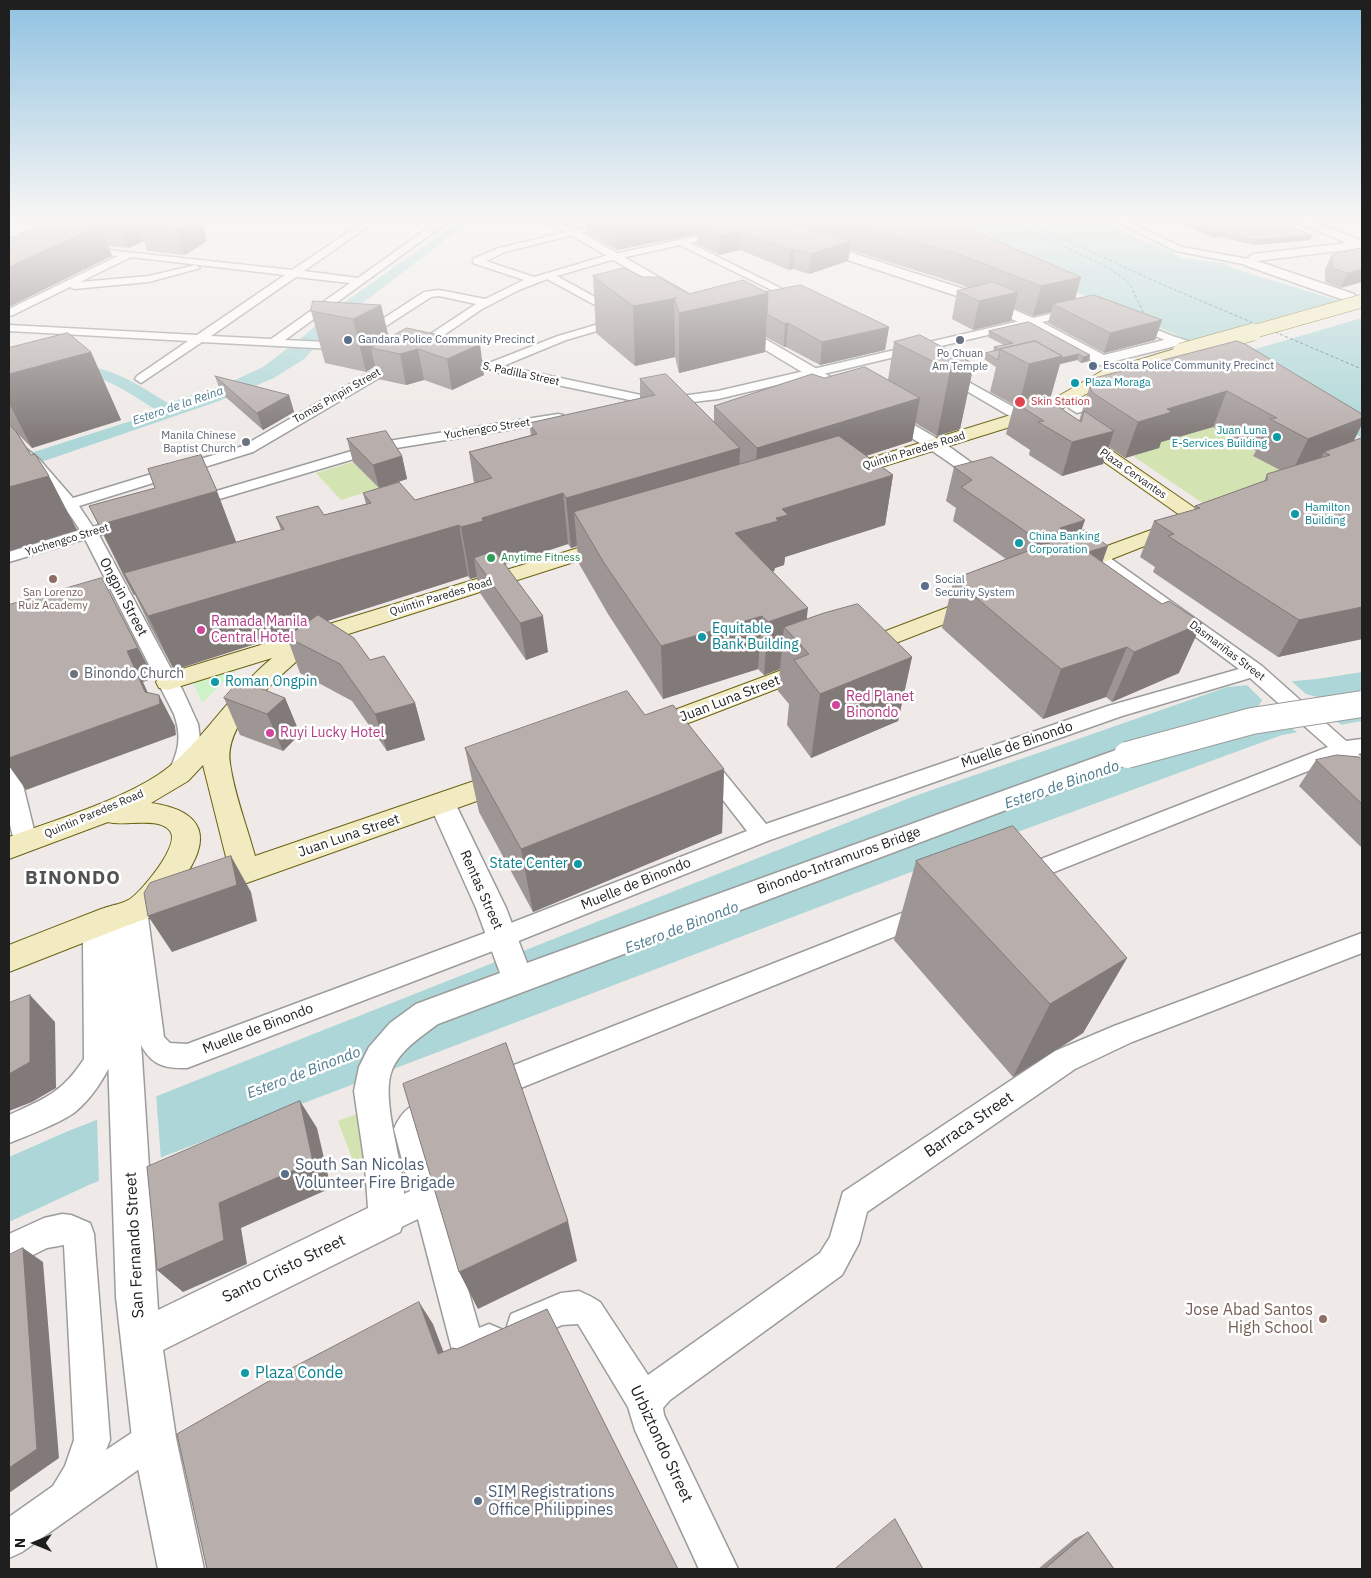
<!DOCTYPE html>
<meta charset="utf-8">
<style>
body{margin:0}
#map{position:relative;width:1371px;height:1578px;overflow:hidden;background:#efeae7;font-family:"IBM Plex Sans",sans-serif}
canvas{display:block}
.frame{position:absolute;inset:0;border:10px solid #1f1f1f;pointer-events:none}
.north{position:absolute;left:10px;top:1518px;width:50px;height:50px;-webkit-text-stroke:4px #fff;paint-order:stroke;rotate:270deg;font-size:14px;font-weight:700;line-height:20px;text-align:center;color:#1f1f1f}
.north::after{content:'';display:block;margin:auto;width:18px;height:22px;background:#1f1f1f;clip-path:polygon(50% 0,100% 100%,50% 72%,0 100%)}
</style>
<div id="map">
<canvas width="1371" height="1578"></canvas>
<div class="frame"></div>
<div class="north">N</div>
</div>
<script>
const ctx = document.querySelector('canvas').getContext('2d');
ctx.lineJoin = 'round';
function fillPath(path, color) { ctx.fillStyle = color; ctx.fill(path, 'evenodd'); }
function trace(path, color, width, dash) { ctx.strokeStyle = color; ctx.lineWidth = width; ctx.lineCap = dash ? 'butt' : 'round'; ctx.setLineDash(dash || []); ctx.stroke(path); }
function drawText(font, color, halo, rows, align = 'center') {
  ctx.font = font + ' "IBM Plex Sans",sans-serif'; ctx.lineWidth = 5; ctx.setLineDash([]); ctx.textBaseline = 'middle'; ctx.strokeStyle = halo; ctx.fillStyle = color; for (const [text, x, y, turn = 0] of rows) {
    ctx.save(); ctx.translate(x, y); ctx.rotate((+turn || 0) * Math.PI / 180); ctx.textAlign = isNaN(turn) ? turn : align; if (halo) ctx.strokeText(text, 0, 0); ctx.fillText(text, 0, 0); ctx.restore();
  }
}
const grass = new Path2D(`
 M1208,424L1261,454L1290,476L1207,506L1133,456L1158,448L1154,444Z
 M353,462L379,488L341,500L316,473Z
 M365,1111L369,1159L355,1166L338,1121Z`);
const park = new Path2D(`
 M1323,218H1362V234Z
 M240,666L202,703L193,682Z`);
const water = new Path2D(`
 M464,218H494L458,230L364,302L330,331L304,359L274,378L219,401L9,473V460L134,420L171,402L222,386L263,367L305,335L328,314Z
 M903,218H1098L1138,239L1176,253L1173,254L1180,258L1224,263L1232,268L1362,308V438L1259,374L1252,367Z
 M1362,672V721L1282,735L982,845L91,1184L9,1222V1157L66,1132L912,797L1227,687L1317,679Z`);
const pier = new Path2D(`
 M1343,299L1362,306V318L1225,358L1188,343Z
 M1289,679L1306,694L1326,699L1335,720L1343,726L1299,734L1289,726L1260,712L1258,707L1262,700L1245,683Z
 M156,1093L161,1160L99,1184L97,1117Z`);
const canal = new Path2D(`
 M60,364C96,363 124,375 153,394C161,399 170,403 175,410L167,415L161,413C93,370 90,367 9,383V373Z`);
const ferry = new Path2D(`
 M1005,218L1109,268L1130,284L1143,312
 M1019,218L1163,285L1256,324
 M1275,332L1362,369`);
const minor = new Path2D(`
 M369,218H380L304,271L358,278L442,218H453L285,340L348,343L352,344V350L202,342L141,383L135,379L137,376L188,341L9,331V325L197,335L285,275L131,257L80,282L149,276L195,265L200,268L149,282L74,289L70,287L13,315L9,316V309L118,256L83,252L80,251V247L292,270ZM296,277L350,283L271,339L211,336Z
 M625,218H640L505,252L486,261L534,277L605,256L725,230L730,233L728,235L690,243L809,302L804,305L800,304L680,245L608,261L557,276L624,313V317L630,320L628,322L566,340L503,366L660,399L718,391L1076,308L1082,311L1076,314L718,399L668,405L672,409L665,413L654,405L451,363L449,360L451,357L455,356L489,363L558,336L619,318L547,279L519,290L482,309L396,368L253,452L79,506L93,527L128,516L136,521L133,524L99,535L183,691L198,724L200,739L199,749L185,778L178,780L171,778L168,773C179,751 182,737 174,714L85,539L9,562V552L80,530C60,499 38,473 9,449V438L14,439L39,459L73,498L243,446L388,362L476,304L439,296L431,297L366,339H358V335L424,292L439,290L485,299L524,280L473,263V259L499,248Z
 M1109,218H1121L1182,247L1248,259L1253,262L1248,265L1176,251Z
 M1130,319L1180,339L1182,341L1180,343H1172L1126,324L1124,322Z
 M945,369L1028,415L1030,418L1028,421H1018L941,376L939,373L941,370Z
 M558,414L563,415L565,418L563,421L384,450L196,506H186L183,503L186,500L382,442Z
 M1097,551L1103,553L1262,666L1346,741L1362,739V753L1358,754L1362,758V778L1355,776L1338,759L1029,882L1021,885L1013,882L1009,876L1013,870L1328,747L1250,678L1122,716L770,840L511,944L187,1068C161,1069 149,1063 138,1039L124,922L110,935L107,942L112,1062C103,1080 91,1099 75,1112C62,1122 25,1137 9,1143V1115C44,1099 62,1093 84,1059L83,942L91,922L107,910L115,907L123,910L127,903L135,900L143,903L147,910L164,1037L170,1043L187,1044L493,930L747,831L699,769L696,764L699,759L706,757L713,759L766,824L1108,706L1239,669L1091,559L1089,556L1091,553Z
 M9,762L16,764L19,769L37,842L34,848L26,850L18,848C5,824 7,788 9,762Z
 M925,904L933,907L937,914L933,921L491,1100L481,1096L477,1087L481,1078Z
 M1362,933V953L1132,1042L1075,1069L867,1212L859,1243L842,1275L670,1400L663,1408L664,1415L738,1569H699L635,1430L628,1407L578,1324L562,1325L523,1342L511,1338L507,1326L511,1314L561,1293L579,1291L590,1296L600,1302L648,1375L820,1253L830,1237L843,1192L1055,1051L1114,1026Z
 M440,1094L450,1098L454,1107L450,1116L431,1125L423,1131L479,1328L489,1324L501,1329L506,1341L501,1353L469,1367L457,1362L452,1350L418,1219L387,1234L376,1230L372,1219L376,1208L410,1191L394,1129C404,1105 417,1103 440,1094Z
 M62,1214L71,1215L90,1223L94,1234L110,1440L106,1450L142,1426L154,1420L166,1426L172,1438L166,1450L22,1552L9,1558V1517L53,1486L65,1466L74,1440L64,1245L47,1248L9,1267V1234L44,1218Z`);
const tertiary = new Path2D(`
 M535,218H550L579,231L690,295L683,299L678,298L571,235Z
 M1290,218H1304L1362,241V248L1257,261L1354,294L1356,297L1354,300H1344L1244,265L1242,262L1253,254L1347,243L1291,220Z
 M815,241L970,291L1038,320L1104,355L1176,337L1188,341L1190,344L1183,348L1175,346L1115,361L1128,370L1120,375L1115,373L1028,326L960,297L811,248V242Z
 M734,321L940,440L1001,484L998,488H986L928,448L729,328L727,325L729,322Z
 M1117,392L1125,397L1123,400L1077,413L1069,408L1071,405Z
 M1127,746L1136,749L1140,755L1136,761L438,1024C422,1036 400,1050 392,1070C381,1096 400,1154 403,1183C405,1201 407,1216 400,1232L163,1350L176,1438L204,1569H158L132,1438L116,1297L108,1057L100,917L105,908L115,905L125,908L130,917L142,1057L158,1310L368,1208L365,1166L354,1091L359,1067L369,1047L390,1023L416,1004L500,973L476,908L429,803L433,796L442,793L451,796L455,803L506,908L527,963Z`);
const secondary = new Path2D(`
 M1181,347L1186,349L1189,352L1186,355L1114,377L1055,413L846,478H832L830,474L832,470L1043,405L1102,371Z
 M1076,429L1082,430L1205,515L1208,519L1205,523L1193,524L1190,528L1079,572L1071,573L1063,572L1060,567L1063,562L1184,518L1070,438L1067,434L1070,430Z
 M614,537L621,539L624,543L621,547L317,644C287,670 223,719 230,763C234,794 247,826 255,856L509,769L519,772L523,779L519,786L126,926L9,972V945C39,933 70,921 101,909C110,906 122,904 130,899C141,892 181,845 170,831C159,816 124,827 108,822L9,859V837C55,820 133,797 170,766C208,734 233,690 272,658L168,690L159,688L156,682L159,676ZM203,765L228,865L181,882C213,839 206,811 151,803L188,781Z
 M980,595L988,597L991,602L988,607L865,655L857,657L849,655L845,650L849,645Z
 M814,658L823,661L826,666L823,671L655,736L646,739L637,736L633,730L637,724Z`);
const tertiaryBridge = new Path2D(`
 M1127,755L1252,721L1362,704`);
const secondaryBridgeFar1 = new Path2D(`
 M1249,333L1362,301`);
const secondaryBridge = new Path2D(`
 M1181,352L1253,332`);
const wall = new Path2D(`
 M78,218H146L147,222L155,218H200L207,241L185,255L147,251L144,241L129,248L108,246L112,256L20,301V236L19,234L80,223Z
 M586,218H942L1081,277L1075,299L1162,320L1155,340L1104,353L1048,323L1051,312L1033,316L1014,308L1011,321L973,330L952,319L957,291L968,288L959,284L850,250L848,261L809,274L793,269L789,270L740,250L719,255L697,244V234L617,250L587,233Z
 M1169,218H1270L1312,235L1310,240L1255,245L1219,237L1212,238Z
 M1361,248L1341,288L1325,282V269L1332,255Z
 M593,276L643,277L689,294L766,292L889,327L885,350L820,365L786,347H784L766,337L765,352L679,373L675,357L635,366L596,333Z
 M381,305L389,338L407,328L484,375L452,390L424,380L406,385L378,379L375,366L366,372L325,363L311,311Z
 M989,331L1090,355L1089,361L1081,363L1077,360L1060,364L1050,399L1048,400L1079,421L1092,379L1237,341L1362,414V424L1354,441L1362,438V639L1278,657L1153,572L1155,567L1140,557L1154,521L1194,510L1195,506L1264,482L1267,474L1280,470L1253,456L1256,451L1213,427L1161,442L1159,448L1125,458L1109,447L1103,464L1062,476L1029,455L1030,450L1006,434L1014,405L990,392L996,367L984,359L986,353L993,352L994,347L1004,345L988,337Z
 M894,342L974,364L960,429L937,436L915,423L912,441L866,456L893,475L885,525L785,557L784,565L775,568L774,571L773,572L807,619L912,657L898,721L811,758L787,725L789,704L778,691L780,669L764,675L758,669L663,699L608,614L578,562L577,546L571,548L568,544L505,564L548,652L526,660L480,593L477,577L470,579L468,576L327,621L415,703L425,740L387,751L352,701L300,673L287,637L295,631L174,670L150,626L135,595H134L123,575L89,506L236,542L281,530L276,517L324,515L366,504L363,493L415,500L474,483L469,452L531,435L529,423L640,398V379L714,422V406L824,378L888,380Z
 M9,348L91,352L121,420L32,448L18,434L77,530L9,551Z
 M215,376L289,395L294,412L263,430L221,393Z
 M347,439L402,456L407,479L379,488L353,462Z
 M954,467L1081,531L1179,673L1112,702L1106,697L1043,719L942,628L954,579L1006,559L953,521L956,508L946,501Z
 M224,698H285L300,734L283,751L240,735Z
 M645,715L724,769L722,833L533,912L479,812L465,748Z
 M1362,759V848L1299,786L1316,760Z
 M916,861L1127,958L1083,1033L1013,1077L894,940Z
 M1088,1532L1114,1569H1038L1074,1539Z`);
const shadedWall = new Path2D(`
 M117,218H146L149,227L138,226L144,241L129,248Z
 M197,218H200L207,241L185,255L176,230Z
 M644,218H741L697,224V234L617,250L615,223Z
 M100,225L112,256L9,307V267Z
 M741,231L740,250L719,255L720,235Z
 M1214,233H1221L1219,237L1212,238Z
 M1312,235L1310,240L1255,245L1257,240Z
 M851,241L848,261L809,274L811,254Z
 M795,249L793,269L789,270L791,250Z
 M1362,269V282L1341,288L1347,273Z
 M1081,277L1073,306L1053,304L1051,312L1033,316L1041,286Z
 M1018,292L1011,321L973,330L979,301Z
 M768,293L765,352L679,373V313Z
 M674,298L675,357L635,366L633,306Z
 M381,305L392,352L371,348L375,366L366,372L353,319Z
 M1162,320L1155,340L1104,353L1110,333Z
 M788,323L786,347H784L785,324Z
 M889,327L885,350L820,365L822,342Z
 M480,344L484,375L452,390L447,359Z
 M418,349L424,380L406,385L400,354Z
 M91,352L121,420L32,448L9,403V374Z
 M1079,354L1077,360L1060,364L1050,399L1022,407L1019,405L1029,364L1062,356Z
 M1090,355L1089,361L1081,363L1083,357Z
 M974,364L960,429L937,436L950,370Z
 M1227,391L1213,427L1161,442L1159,448L1125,458L1138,422L1167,409Z
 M289,395L294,412L263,430L257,413Z
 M920,398L912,441L754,492L757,448Z
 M1362,418V424L1347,453L1330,455L1324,452L1318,465L1290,476L1308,439Z
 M1114,431L1103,464L1062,476L1072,442Z
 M740,448L738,497L574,512L577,546L571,548L566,498Z
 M402,456L407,479L379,488L373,465Z
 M893,475L885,525L785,557L784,565L775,568L774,571L733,584L735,533L776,518L782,509Z
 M49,476L77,530L9,551V487Z
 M217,491L243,560L124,573L135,595H134L99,525Z
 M563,493L568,544L492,569L474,558L477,577L470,579L461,527L482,518Z
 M1085,520L1073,555L1027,575L1038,540L1060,528Z
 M459,525L468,576L174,670L148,616Z
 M1108,546L1091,594L1088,552Z
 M102,578L154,678L143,682L154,706L159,695L175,726L176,735L26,790L9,766V758L145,692L127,651Z
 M1362,607V639L1278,657L1299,620Z
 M808,608L803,648L784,627L780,669L764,675L768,622Z
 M543,616L548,652L526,660L520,623Z
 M762,616L758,669L663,699L661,646Z
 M1202,623L1179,673L1112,702L1134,652Z
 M1127,647L1106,697L1043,719L1061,669Z
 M912,657L898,721L811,758L820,694Z
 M285,698L300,734L283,751L267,714Z
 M415,703L425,740L387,751L375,714Z
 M724,769L722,833L533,912L521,849Z
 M231,856L251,892L257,921L172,952L148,916Z
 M1127,958L1083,1033L1013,1077L1050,1004Z
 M30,995L55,1022L56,1088L32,1102L9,1111V1074Z
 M300,1101L317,1128L331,1188L241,1228L247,1264L183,1292L157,1270L219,1203Z
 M568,1221L577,1261L478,1309L459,1272Z
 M23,1248L43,1262L59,1458L9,1493V1468Z
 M419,1302L433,1324L452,1374L438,1354Z`);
const building = new Path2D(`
 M155,218H197L176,230L138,226Z
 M605,218H644L615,223Z
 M731,218H776L851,241L811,254L795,249L791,250L741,231L720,235L697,224Z
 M835,218H942L1081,277L1041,286L964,256Z
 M1180,218H1270L1312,235L1257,240L1221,233H1214Z
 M57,220L100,225L9,267V238L24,235L19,234Z
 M1361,248H1362V269L1347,273L1332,268V255Z
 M624,268L643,277H658L689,294L743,280L768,293L679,313L674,298H677L633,306L593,276Z
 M993,282L1018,292L979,301L957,291Z
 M801,285L889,327L822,342L788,323L785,324L767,314L768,293L766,292Z
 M1094,295L1162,320L1110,333L1053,304Z
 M313,301L381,305L353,319L311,311Z
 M1029,322L1090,355L1083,357L1079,354L1061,358L1062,356L1035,341L1000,349V350L994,347L1013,343L989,331Z
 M407,328L480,344L447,359L418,349L400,354L371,348Z
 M68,333L91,352L9,374V348Z
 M920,335L974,364L950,370L894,342Z
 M1035,341L1062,356L1029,364L1000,349Z
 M1237,341L1245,344L1362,414V418L1308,439L1270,419L1277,418L1227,391L1167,409L1172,412L1138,422L1093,393L1090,388L1092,379Z
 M1000,350L998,360L986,353Z
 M865,367L920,398L757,448L714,406L812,374L824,378Z
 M666,374L740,448L566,498L563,493L482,518L483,521L461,527L459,525L148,616L124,573L284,529L276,517L318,506L324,515L371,503L363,493L399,482L415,500L492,478L469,452L537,434L529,423L655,395L640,379Z
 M215,376L289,395L257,413Z
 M1041,395L1081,422L1084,411L1114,431L1072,442L1038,422L1044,421L1014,402Z
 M9,424L17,433L31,455L35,454L49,476L9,487Z
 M386,431L402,456L373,465L347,439Z
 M839,436L893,475L782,509L788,515L776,518L778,521L735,533L808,608L768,622L762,616L661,646L604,563L574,512Z
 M1362,438V607L1299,620L1168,536L1174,534L1154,521L1200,508L1195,506L1267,480V474L1330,455L1324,452Z
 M201,455L217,491L99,525L89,506L155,488L148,469Z
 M992,457L1085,520L1060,528L1063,531L1038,540L961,487L972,480L954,467Z
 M1085,530L1108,546L1088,552L1162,604L1169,601L1202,623L1134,652L1127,647L1061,669L954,579Z
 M495,551L543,616L520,623L474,558Z
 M102,578L138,648L127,651L145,692L159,695L160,704L9,758V605Z
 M858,604L912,657L820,694L794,660L809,654L784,627L824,613Z
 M318,615L354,638L370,660L384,656L415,703L375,714L340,664L287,637Z
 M240,680L285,698L267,714L224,698Z
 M627,691L645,715L673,705L724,769L521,849L465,748Z
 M1337,755L1359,757L1362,759V804L1316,760Z
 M1013,826L1127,958L1050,1004L916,861Z
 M231,856L237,885L148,916L144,893L150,883Z
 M30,995V1062L9,1074V1003Z
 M506,1043L568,1221L459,1272L403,1084Z
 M300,1101L313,1162L219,1203L224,1240L157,1270L147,1167Z
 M23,1248L37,1449L9,1468V1255Z
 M419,1302L438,1354L453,1348L457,1349L547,1309L678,1569H207L177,1434L290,1369Z
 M895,1519L923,1569H835Z
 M1088,1532L1114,1569H1045Z`);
const markers = [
 [348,340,5,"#5c6f8a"],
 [960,340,5,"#6b7280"],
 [1093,366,5,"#5c6f8a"],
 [1075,383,5,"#0f9aa8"],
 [1020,402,6,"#e0444e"],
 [1277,437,5,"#0f9aa8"],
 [246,442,5,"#6b7280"],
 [1295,514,5,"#0f9aa8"],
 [1019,543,5,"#0f9aa8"],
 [491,558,5,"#2e9e5b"],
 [53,579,5,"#8d6e63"],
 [925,586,5,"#5c6f8a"],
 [201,630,5,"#d1479c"],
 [702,637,5,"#0f9aa8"],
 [74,674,5,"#6b7280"],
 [215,682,5,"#0f9aa8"],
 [836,705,5,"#d1479c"],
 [270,733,5,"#d1479c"],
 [578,864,5,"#0f9aa8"],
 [285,1174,5,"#5c6f8a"],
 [1323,1319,5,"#8d6e63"],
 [245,1373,5,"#0f9aa8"],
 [478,1501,5,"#5c6f8a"]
];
const farServicenames = [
 ["Gandara Police Community Precinct",358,340],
 ["Escolta Police Community Precinct",1103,366],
 ["Social",935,580],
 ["Security System",935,593]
];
const farWorshipnames = [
 ["Po Chuan",960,354],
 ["Am Temple",960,367],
 ["Manila Chinese",236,436,"right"],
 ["Baptist Church",236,449,"right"]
];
const farStreetnames = [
 ["S. Padilla Street",521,374,12],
 ["Tomas Pinpin Street",337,396,-30],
 ["Yuchengco Street",487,429,-9],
 ["Quintin Paredes Road",914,451,-17],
 ["Plaza Cervantes",1133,474,35],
 ["Yuchengco Street",67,540,-17],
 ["Quintin Paredes Road",441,597,-17],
 ["Dasmariñas Street",1227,651,37],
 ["Quintin Paredes Road",94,814,-23]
];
const farCulturenames = [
 ["Plaza Moraga",1085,383],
 ["Juan Luna",1267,431,"right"],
 ["E-Services Building",1267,444,"right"],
 ["Hamilton",1305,508],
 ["Building",1305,521],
 ["China Banking",1029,537],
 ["Corporation",1029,550]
];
const farHealthnames = [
 ["Skin Station",1031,402]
];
const farLeisurenames = [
 ["Anytime Fitness",501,558]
];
const farEducationnames = [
 ["San Lorenzo",53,593],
 ["Ruiz Academy",53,606]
];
const farWaternames = [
 ["Estero de la Reina",178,406,-19]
];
const streetNames = [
 ["Ongpin Street",123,597,62],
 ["Juan Luna Street",730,699,-21],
 ["Muelle de Binondo",1017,745,-19],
 ["Juan Luna Street",349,836,-19],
 ["Binondo-Intramuros Bridge",839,861,-20],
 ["Muelle de Binondo",636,884,-22],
 ["Rentas Street",481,890,66],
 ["Muelle de Binondo",258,1029,-21]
];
const hotelNames = [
 ["Ramada Manila",211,622],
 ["Central Hotel",211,638],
 ["Red Planet",846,697],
 ["Binondo",846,713],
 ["Ruyi Lucky Hotel",280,733]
];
const cultureNames = [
 ["Equitable",712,629],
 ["Bank Building",712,645],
 ["Roman Ongpin",225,682],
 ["State Center",568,864,"right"]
];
const worshipNames = [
 ["Binondo Church",84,674]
];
const waterNames = [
 ["Estero de Binondo",1062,785,-19],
 ["Estero de Binondo",682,928,-21],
 ["Estero de Binondo",304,1073,-21]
];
const nearStreetnames = [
 ["Barraca Street",969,1125,-34],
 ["San Fernando Street",135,1245,-93],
 ["Santo Cristo Street",284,1269,-26],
 ["Urbiztondo Street",661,1444,65]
];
const nearServicenames = [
 ["South San Nicolas",295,1165],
 ["Volunteer Fire Brigade",295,1183],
 ["SIM Registrations",488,1492],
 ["Office Philippines",488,1510]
];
const nearEducationnames = [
 ["Jose Abad Santos",1313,1310],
 ["High School",1313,1328]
];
const nearCulturenames = [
 ["Plaza Conde",255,1373]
];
const districtNames = [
 ["BINONDO",73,879]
];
fillPath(grass, '#d4e3b2');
fillPath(park, '#cef3c9');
fillPath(water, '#acd6d7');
fillPath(pier, '#efeae7');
fillPath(canal, '#acd6d7');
trace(ferry, '#4c7a8e', 1, [3, 2.5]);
trace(minor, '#9c9c9c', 3);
trace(tertiary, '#9c9c9c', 3);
trace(secondary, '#6a6212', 2);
fillPath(minor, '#fff');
fillPath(tertiary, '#fff');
fillPath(secondary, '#f2ebc1');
trace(tertiaryBridge, '#9c9c9c', 28, []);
trace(secondaryBridgeFar1, '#6a6212', 14, []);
trace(secondaryBridge, '#6a6212', 18, []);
trace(tertiaryBridge, '#fff', 26);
trace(secondaryBridgeFar1, '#f2ebc1', 13);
trace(secondaryBridge, '#f2ebc1', 17);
fillPath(wall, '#9e9695');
fillPath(shadedWall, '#817a79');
fillPath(building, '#b8afad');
trace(building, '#817a79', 1);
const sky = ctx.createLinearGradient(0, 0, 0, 439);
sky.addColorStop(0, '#90c2e1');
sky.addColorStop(0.5, '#f8f6f4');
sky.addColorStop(1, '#f8f6f400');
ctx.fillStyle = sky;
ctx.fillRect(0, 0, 1371, 439);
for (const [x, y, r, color] of markers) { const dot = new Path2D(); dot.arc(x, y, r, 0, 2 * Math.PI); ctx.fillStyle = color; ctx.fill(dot); trace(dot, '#fff', 2); }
drawText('11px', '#4e5e75', '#fff', farServicenames, 'left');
drawText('11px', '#5b616d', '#fff', farWorshipnames);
drawText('11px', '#1f1f1f', '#fff', farStreetnames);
drawText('11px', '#0d838f', '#fff', farCulturenames, 'left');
drawText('11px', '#be3a42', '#fff', farHealthnames, 'left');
drawText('11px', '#27864d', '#fff', farLeisurenames, 'left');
drawText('11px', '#785e54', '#fff', farEducationnames);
drawText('italic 12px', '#4c7a8e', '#fff', farWaternames);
drawText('14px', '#1f1f1f', '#fff', streetNames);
drawText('14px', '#b23c85', '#fff', hotelNames, 'left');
drawText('14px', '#0d838f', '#fff', cultureNames, 'left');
drawText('14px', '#5b616d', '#fff', worshipNames, 'left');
drawText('italic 15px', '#4c7a8e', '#fff', waterNames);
drawText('16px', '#1f1f1f', '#fff', nearStreetnames);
drawText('16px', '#4e5e75', '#fff', nearServicenames, 'left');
drawText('16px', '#785e54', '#fff', nearEducationnames, 'right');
drawText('16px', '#0d838f', '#fff', nearCulturenames, 'left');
ctx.letterSpacing = '1px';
drawText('bold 19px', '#525252', '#fff', districtNames);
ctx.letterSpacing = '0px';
</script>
